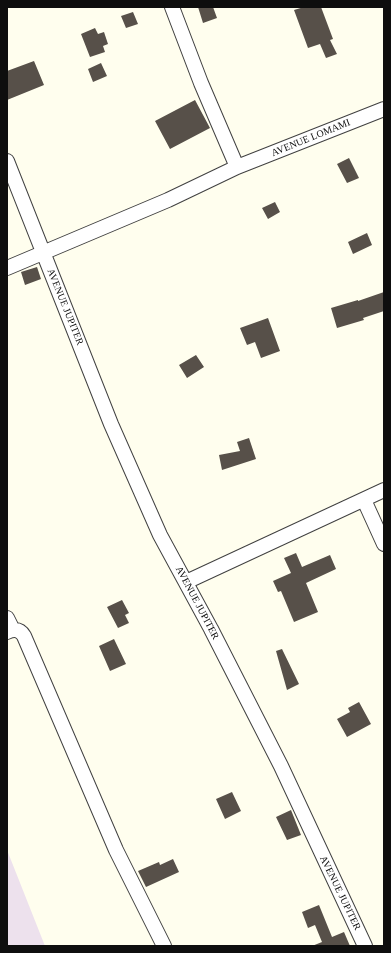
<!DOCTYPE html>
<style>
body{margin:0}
#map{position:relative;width:391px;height:953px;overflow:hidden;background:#fffeee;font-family:Georgia,serif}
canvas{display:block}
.frame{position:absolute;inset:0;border:8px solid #0e0e0e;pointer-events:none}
</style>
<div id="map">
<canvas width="391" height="953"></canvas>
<div class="frame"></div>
</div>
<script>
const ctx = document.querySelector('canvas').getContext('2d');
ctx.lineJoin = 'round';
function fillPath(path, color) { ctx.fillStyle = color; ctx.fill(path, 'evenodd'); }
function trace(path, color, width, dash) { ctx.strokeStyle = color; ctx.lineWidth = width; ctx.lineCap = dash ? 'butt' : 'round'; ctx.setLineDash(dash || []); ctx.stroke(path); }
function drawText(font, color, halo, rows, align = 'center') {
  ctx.font = font + ' Georgia,serif'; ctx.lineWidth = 4; ctx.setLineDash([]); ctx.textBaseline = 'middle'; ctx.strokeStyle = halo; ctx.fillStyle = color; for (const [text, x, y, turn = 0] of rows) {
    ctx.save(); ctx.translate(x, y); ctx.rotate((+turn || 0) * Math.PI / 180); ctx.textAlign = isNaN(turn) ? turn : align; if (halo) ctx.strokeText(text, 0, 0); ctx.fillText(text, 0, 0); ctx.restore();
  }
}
const industrial = new Path2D(`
 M7,850L45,946H7Z`);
const building = new Path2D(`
 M198,7H213L217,18L203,23Z
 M304,7H321L333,39L330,40L337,54L326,58L320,44L308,48L294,10Z
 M133,12L138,24L126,28L121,16Z
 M95,28L98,34L104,32L108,44L103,46L105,52L90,57L81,34Z
 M34,61L44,85L7,100V71Z
 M101,63L107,76L93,82L88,69Z
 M195,100L210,128L170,149L155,121Z
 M349,158L359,178L347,183L337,164Z
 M275,202L280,212L268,219L262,208Z
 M367,233L372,245L353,254L348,242Z
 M37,267L41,279L25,285L21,272Z
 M384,292V311L363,318L364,320L337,328L331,308L358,300V301Z
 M268,318L280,351L261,358L255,342L247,345L240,328Z
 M196,355L204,367L187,378L179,365Z
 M249,438L256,459L222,470L219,455L240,451L237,442Z
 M296,553L302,567L330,555L336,569L306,583L318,612L294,622L281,591L278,592L273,581L291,573L284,558Z
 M122,600L129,613L125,615L129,623L118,628L107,607Z
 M114,639L126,664L110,671L99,646Z
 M282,649L299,684L287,690L276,651Z
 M359,702L371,724L347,737L337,719L350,712L348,708Z
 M232,792L241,811L225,819L216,799Z
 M291,810L301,835L287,840L276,817Z
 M173,859L179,872L146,887L138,871L159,862L160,865Z
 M319,905L332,937L344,932L350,946H312L322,942L315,925L308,928L302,912Z`);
const minor = new Path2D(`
 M172,7L201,83L237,167
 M7,161L111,424L160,535L211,629L281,766L365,946
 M7,268L168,200L237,167L384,109
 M364,500L384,544
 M186,582L384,490
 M7,618L13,630
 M7,632C14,629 20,629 24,636L116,850L164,946`);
const streetNames = [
 ["AVENUE LOMAMI",311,138,-22],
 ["AVENUE JUPITER",65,307,68],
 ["AVENUE JUPITER",197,603,62],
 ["AVENUE JUPITER",340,893,64]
];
fillPath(industrial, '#ede1ed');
fillPath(building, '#575049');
trace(minor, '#414141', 16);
trace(minor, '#fff', 14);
drawText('10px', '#0e0e0e', '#fff', streetNames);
</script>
